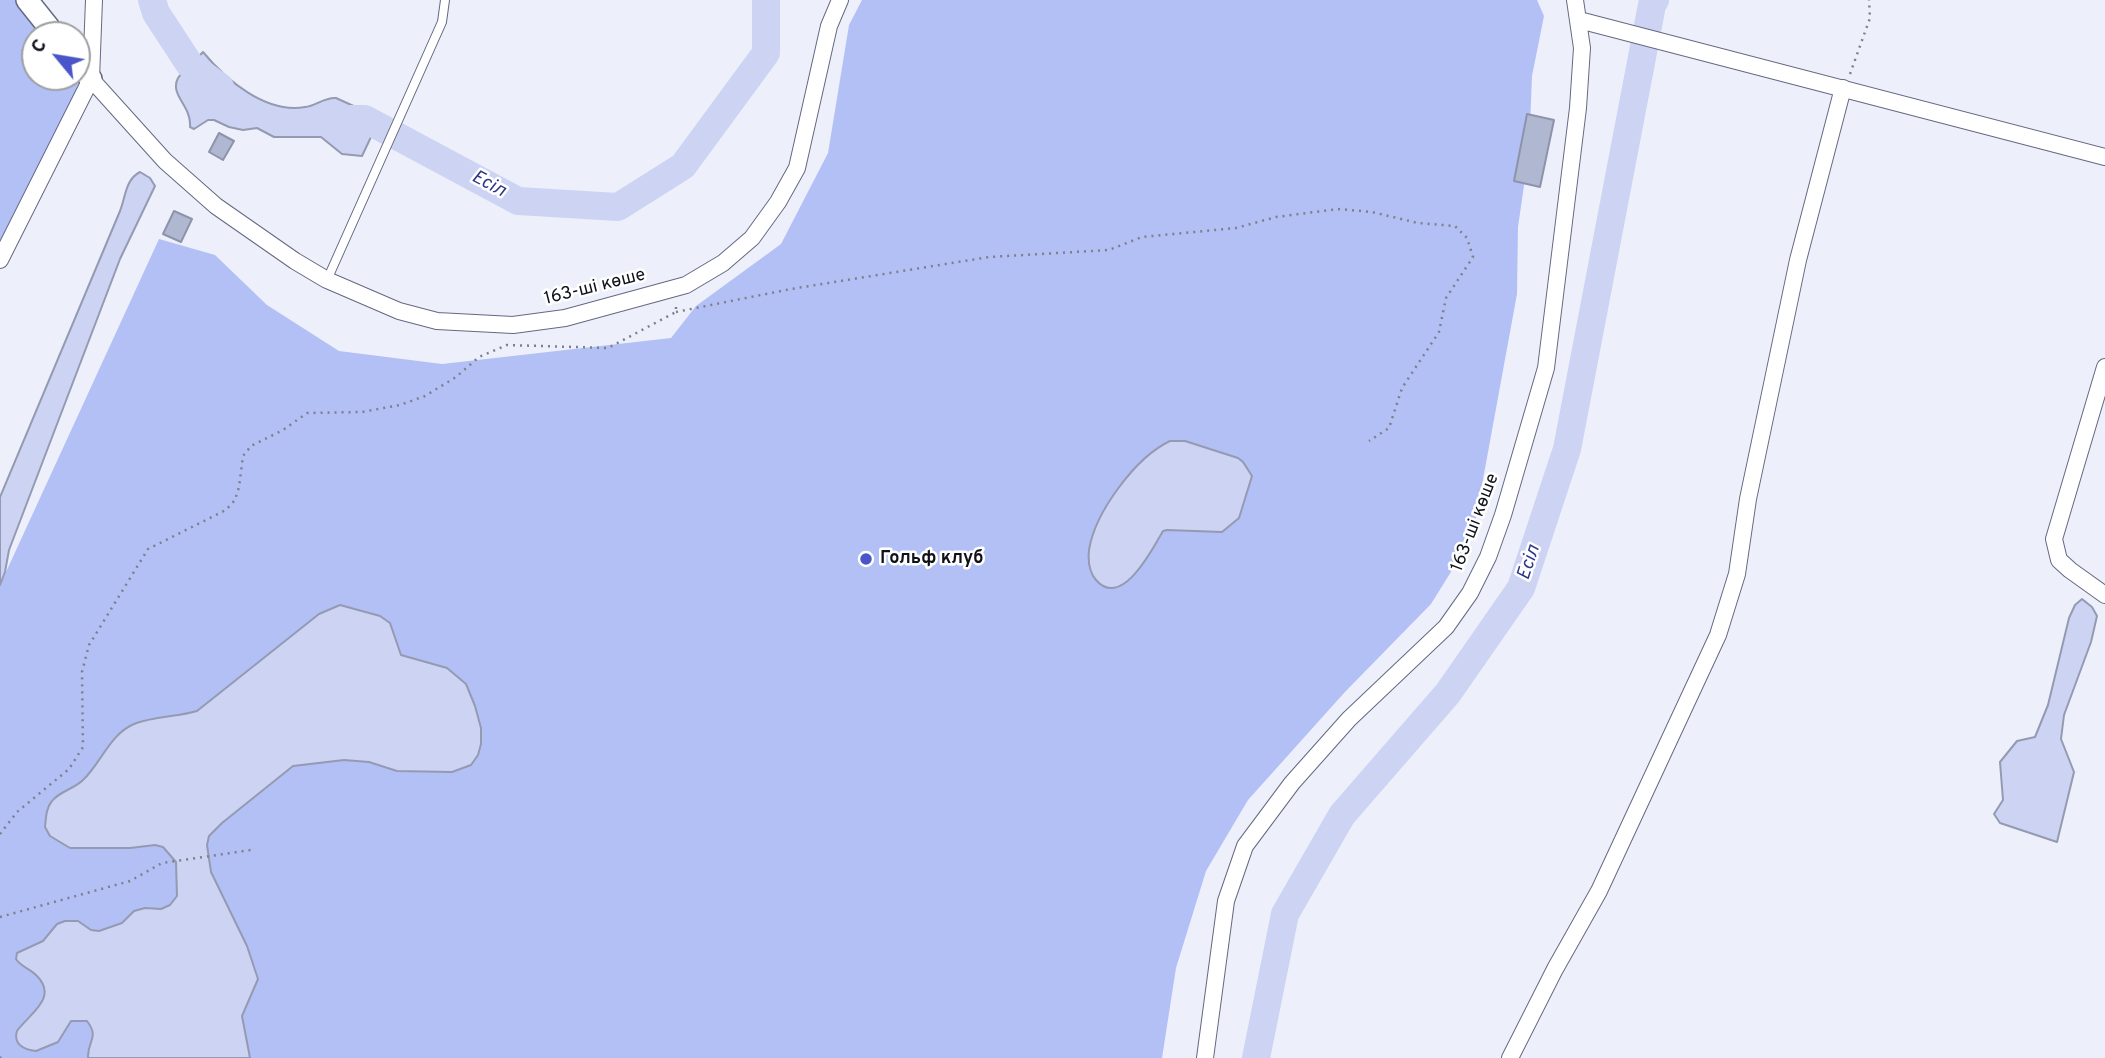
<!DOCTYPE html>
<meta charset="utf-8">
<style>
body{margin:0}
#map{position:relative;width:2105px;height:1058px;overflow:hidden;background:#edf0fb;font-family:Overpass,sans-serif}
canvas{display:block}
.north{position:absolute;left:21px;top:21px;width:70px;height:70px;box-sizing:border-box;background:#fff;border:2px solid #9fa0a3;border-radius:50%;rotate:300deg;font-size:19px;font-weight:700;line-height:28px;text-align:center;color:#10121a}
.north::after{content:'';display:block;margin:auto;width:24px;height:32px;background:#4a55ca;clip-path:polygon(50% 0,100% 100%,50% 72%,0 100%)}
</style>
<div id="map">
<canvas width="2105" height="1058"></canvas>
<div class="north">С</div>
</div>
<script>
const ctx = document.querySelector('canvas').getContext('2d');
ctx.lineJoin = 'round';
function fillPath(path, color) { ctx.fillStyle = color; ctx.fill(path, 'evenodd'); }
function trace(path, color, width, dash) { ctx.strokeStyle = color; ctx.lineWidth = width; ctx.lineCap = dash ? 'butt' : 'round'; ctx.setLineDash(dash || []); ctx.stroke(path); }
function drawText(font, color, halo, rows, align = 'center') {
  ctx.font = font + ' Overpass,sans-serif'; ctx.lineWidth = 5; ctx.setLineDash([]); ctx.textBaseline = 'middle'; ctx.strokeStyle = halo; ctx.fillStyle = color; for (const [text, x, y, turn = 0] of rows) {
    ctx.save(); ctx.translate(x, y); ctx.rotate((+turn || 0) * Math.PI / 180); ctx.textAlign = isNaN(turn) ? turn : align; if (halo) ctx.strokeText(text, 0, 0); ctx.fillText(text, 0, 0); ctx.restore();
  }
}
const green = new Path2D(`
 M0,0H19L51,35H35V77L91,79L0,260Z
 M862,0H1537L1544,16L1532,76L1529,151L1518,227L1517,294L1475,523L1454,567L1431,604L1344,693L1248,800L1206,871L1176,968L1162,1058H0V585L159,239L215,255L267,305L339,351L442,364L671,338L696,306L781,244L828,153L849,25Z`);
const water = new Path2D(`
 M203,52C226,80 266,114 305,107C316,106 324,97 336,98L380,118L362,156L342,154L321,137H274L257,128L243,130L229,127L214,120H208L194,129L190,127C192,106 169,95 178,78C184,69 196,60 203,52Z
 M140,172L150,178L155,186L120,259L9,550L5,572L0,585V497L120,211C126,196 125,180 140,172Z
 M1170,441H1185L1238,458L1243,462L1252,476L1239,518L1222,532L1167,530L1163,531C1153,548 1122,610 1096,580C1089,572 1088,560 1089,550C1095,512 1136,457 1170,441Z
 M2082,599L2092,607L2097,616L2091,642L2064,715L2061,739L2074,772L2057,842L2000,823L1994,814L2003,800L2000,762L2017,741L2035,737L2048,705L2069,618L2075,605Z
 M340,605L380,616L390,623L401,655L447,668L466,684L475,706L481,728V744L478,755L471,765L452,772L397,771L369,762L344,760L293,766L222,823L209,836L207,845L211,872L247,946L258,979L242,1016L250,1058H88C87,1041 100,1038 87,1021H71L58,1042L36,1051C24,1050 13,1044 17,1031C28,1015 59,998 37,976C31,969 21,967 16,959L17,953L43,941L57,924L65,921H78L91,930L99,931L122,923L134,911L145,908L161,909L170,905L177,896L176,862L163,847L155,845L130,848H70L50,836L45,827C46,818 46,808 52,801C60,791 74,789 83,780C101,763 110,734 134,724C153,716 177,717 197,711L319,614Z`);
const river = new Path2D(`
 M152,0L156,13L190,65L220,87
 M340,119H365L518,201L618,207L683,166L766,53V0
 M1256,1058L1285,914L1342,815L1448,693L1521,588L1567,449L1652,5L1655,0`);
const building = new Path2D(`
 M1527,114L1554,120L1540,187L1514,181Z
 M219,133L234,141L223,160L209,152Z
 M174,211L192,219L181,242L163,234Z`);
const path = new Path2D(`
 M1850,74L1870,18L1869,0
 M676,312L791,289L989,257L1109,250L1142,237L1236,228L1276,217L1338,209L1372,212L1418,223L1455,226L1467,238L1473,257L1446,298L1439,332L1402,388L1389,428L1369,441
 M0,834L17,812L69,769L83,747L82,672L89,645L148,549L226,510L235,500L239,487L243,456L251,446L283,430L307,413L362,412L400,405L425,396L456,377L479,357L507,345L608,348L676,312V305
 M0,917L130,881L162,863L251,850
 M0,1057L1,1058`);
const service = new Path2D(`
 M327,280L442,22L445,0`);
const minor = new Path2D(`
 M1579,20L2105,157
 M91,79L165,161L216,206L295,261L327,280L399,311L437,321L513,325L565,318L686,285L723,263L752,238L778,202L797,168L829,26L840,0
 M0,260L91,79L94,0
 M2105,367L2054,539L2059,560L2070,570L2105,595
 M1205,1058L1226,901L1245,846L1292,783L1349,719L1446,627L1470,593L1488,557L1503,515L1546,368L1578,108L1582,48L1575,0
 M1510,1058L1555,969L1599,891L1718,635L1737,574L1748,499L1798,260L1843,88`);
const tertiary = new Path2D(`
 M27,0L55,35
 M77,62L91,79`);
const markers = [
 [866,559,7,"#4a55ca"]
];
const streetNames = [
 ["163-ші көше",595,288,-14],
 ["163-ші көше",1476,523,-69]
];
const poiNames = [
 ["Гольф клуб",880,559]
];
const waterNames = [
 ["Есіл",488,185,28],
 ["Есіл",1530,563,-72]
];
fillPath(green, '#b3c0f5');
fillPath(water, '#cdd4f3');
trace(water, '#949ab2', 2);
trace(river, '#cdd4f3', 28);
fillPath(building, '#b0b7d0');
trace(building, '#8d93ab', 2);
trace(service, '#646980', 10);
trace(minor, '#646980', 18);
trace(tertiary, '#646980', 24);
trace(path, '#7d8089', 2.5, [2, 5]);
trace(service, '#fff', 8);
trace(minor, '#fff', 16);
trace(tertiary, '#fff', 21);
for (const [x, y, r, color] of markers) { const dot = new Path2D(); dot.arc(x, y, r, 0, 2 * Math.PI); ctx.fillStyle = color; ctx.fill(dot); trace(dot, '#fff', 2.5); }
drawText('18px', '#10121a', '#fff', streetNames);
drawText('bold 18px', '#10121a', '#fff', poiNames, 'left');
drawText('italic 19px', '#2f368a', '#fff', waterNames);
</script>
